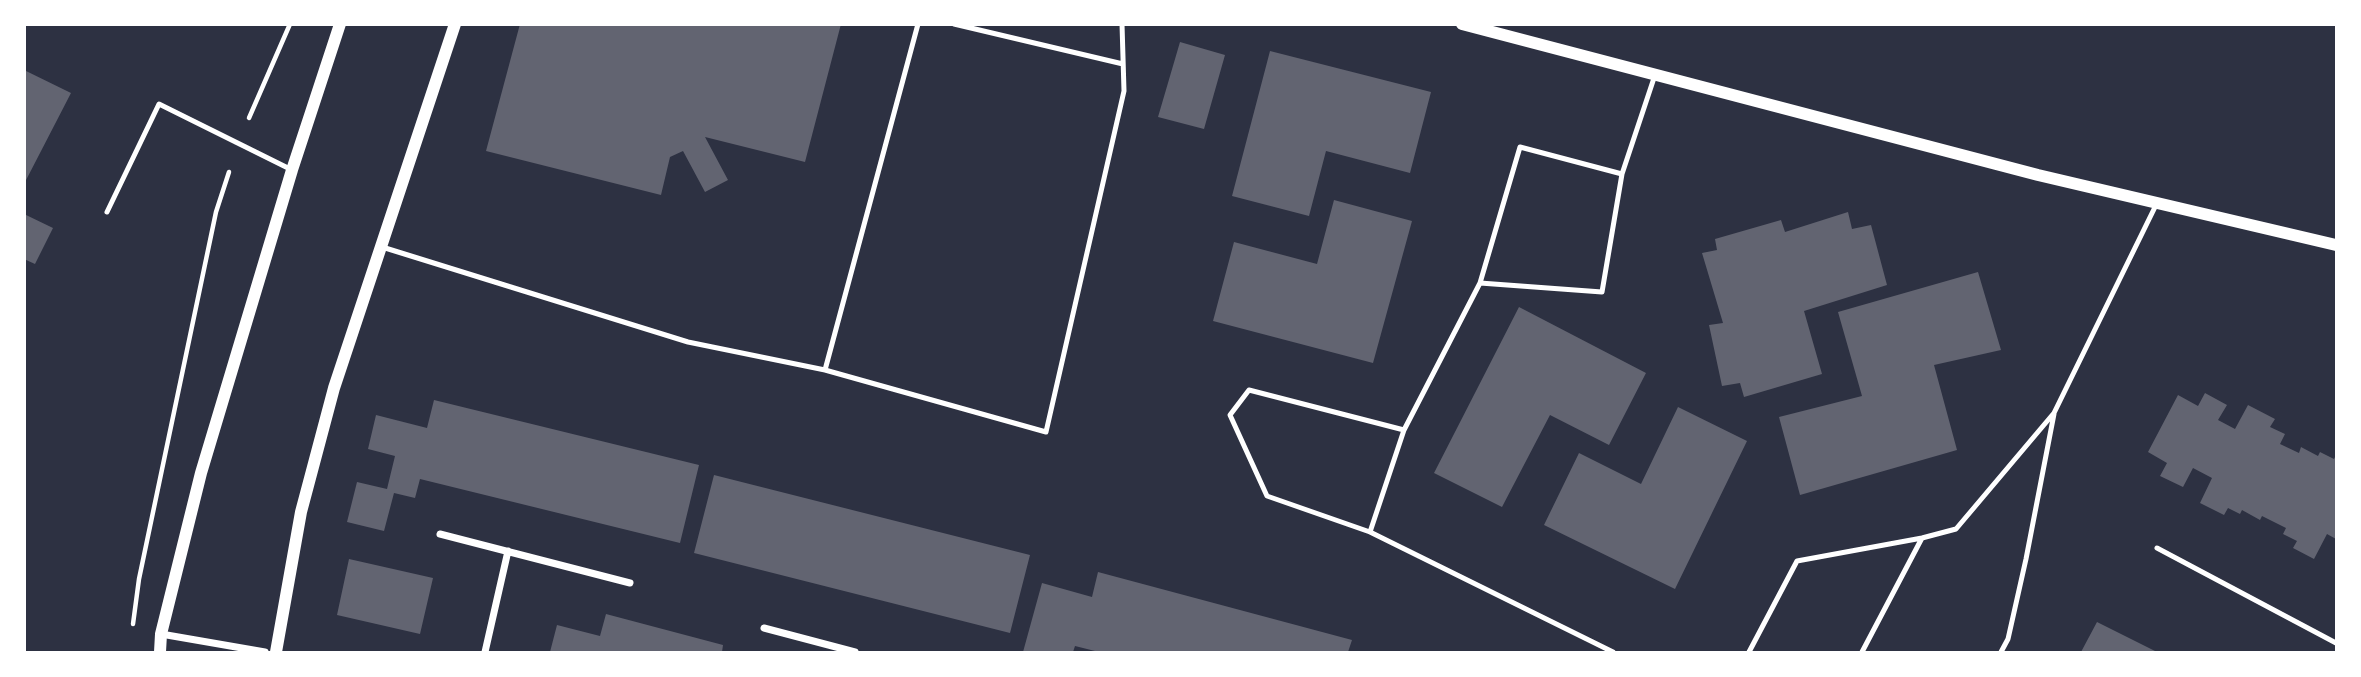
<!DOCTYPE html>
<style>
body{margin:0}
#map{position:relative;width:2361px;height:677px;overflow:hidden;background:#2d3142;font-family:"DM Sans",sans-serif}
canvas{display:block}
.frame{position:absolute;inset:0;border:26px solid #fff;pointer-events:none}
</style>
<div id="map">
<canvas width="2361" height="677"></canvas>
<div class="frame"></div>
</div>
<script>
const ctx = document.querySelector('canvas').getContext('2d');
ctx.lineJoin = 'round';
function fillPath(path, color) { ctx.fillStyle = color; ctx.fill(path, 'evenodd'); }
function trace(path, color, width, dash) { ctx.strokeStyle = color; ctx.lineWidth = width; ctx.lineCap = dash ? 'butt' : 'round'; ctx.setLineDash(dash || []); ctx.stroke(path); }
const building = new Path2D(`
 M520,24H841L805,162L705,137L728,180L705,192L683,151L670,157L661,195L486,151Z
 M1180,42L1225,55L1204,129L1158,117Z
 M1270,51L1431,92L1410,173L1326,151L1309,216L1232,196Z
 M24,70L71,93L24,184Z
 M1334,200L1412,221L1373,363L1213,321L1234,242L1317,264Z
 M1848,212L1852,229L1871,225L1887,285L1804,311L1822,374L1744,397L1740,383L1722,386L1709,325L1723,323L1702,253L1717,250L1715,239L1781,220L1785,232Z
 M24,214L53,228L35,264L24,259Z
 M1978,272L2001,350L1934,365L1957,450L1800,495L1779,417L1862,396L1838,312Z
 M1519,307L1646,373L1609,445L1550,415L1502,507L1434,473Z
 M2205,393L2227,405L2218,420L2235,429L2248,405L2275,419L2270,427L2285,434L2280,444L2299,453L2301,447L2318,456L2320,452L2334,459L2336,455V539L2327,534L2314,559L2293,548L2297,541L2283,534L2286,528L2262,516L2260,520L2242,510L2240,514L2228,508L2224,515L2200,503L2212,478L2193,468L2183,487L2160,476L2167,463L2148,452L2178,395L2198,406Z
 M434,400L699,465L680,543L420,479L415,498L394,493L384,531L347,522L357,482L387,489L395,456L368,449L376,415L427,428Z
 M1678,407L1747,441L1675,589L1544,525L1579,453L1641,484Z
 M714,475L1030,555L1010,633L694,553Z
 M349,559L433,578L420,634L337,615Z
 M1098,572L1352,640L1348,652H1099L1075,646L1073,652H1023L1042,583L1092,597Z
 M606,614L723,645L722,652H550L557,625L600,636Z
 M2097,622L2157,652H2081Z`);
const path = new Path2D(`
 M249,118L290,24
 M133,624L139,579L216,212L229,172`);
const service = new Path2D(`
 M954,24L1123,64
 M107,212L159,104L292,170
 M382,247L688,342L825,370L1046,432L1124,91L1122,24
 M1480,283L1602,292L1622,174
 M825,370L918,24
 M1370,532L1404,430
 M2157,548L2336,643
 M1613,652L1370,532L1267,496L1230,415L1249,390L1404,430L1480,283L1520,147L1622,174L1655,75
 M1749,652L1797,561L1922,538L1956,529L2054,413L2157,203
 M1862,652L1922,538
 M2001,652L2008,639L2026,559L2054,414`);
const minor = new Path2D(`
 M440,534L630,583
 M764,628L855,652
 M161,634L265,652
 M485,652L508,551`);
const tertiary = new Path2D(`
 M1462,24L2038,175L2336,245
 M160,652L161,634L201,473L292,170L340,24
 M276,652L301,512L334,388L455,24`);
fillPath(building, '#626471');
trace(path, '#fff', 4.5);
trace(service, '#fff', 5);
trace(minor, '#fff', 7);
trace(tertiary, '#fff', 12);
</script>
